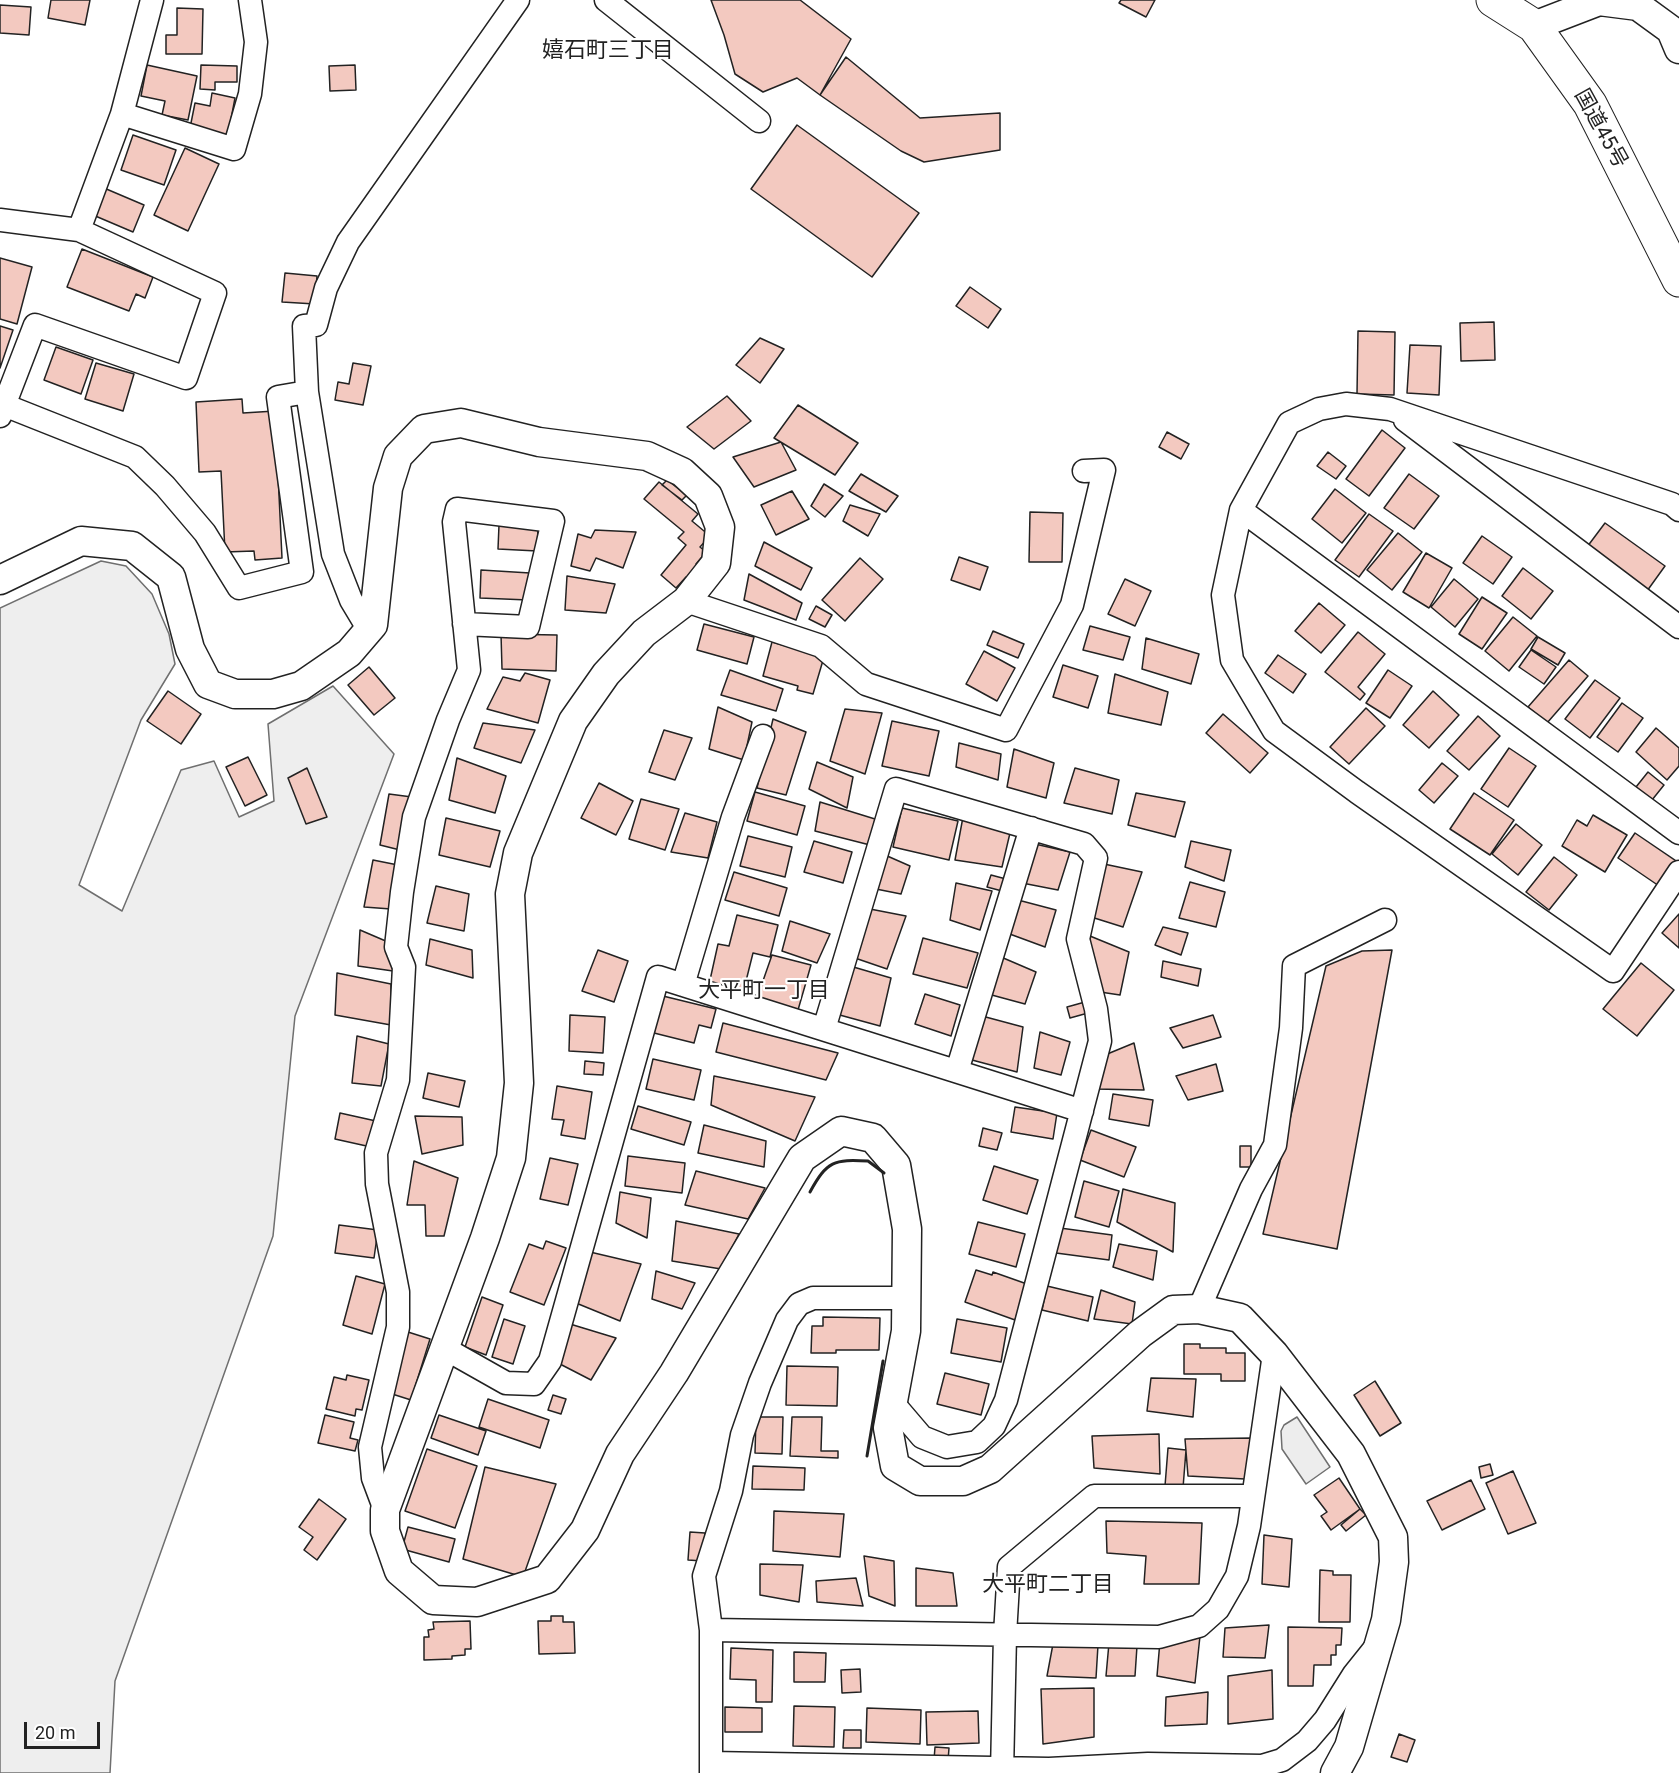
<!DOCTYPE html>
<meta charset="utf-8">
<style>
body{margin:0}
#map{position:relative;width:1679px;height:1773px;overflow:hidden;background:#fff;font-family:Roboto,sans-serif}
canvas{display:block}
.scale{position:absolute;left:24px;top:1722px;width:76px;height:27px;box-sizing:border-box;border:3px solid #222;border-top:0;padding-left:8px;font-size:18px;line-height:21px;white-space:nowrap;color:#222;-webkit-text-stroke:4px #fff;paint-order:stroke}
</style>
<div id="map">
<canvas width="1679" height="1773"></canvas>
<div class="scale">20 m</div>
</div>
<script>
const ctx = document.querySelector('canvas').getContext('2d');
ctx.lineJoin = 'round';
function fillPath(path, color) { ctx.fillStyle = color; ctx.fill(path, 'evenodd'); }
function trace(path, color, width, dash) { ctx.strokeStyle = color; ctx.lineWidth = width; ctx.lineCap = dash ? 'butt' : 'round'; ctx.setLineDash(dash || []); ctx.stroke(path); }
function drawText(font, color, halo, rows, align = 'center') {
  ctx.font = font + ' Roboto,"Noto Sans JP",sans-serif'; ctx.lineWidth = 4.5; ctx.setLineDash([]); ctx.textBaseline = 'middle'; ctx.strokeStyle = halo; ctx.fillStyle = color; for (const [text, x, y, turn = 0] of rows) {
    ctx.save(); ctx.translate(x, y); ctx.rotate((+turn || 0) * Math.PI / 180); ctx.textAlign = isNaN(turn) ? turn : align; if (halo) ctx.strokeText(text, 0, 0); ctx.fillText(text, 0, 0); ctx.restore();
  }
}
const green = new Path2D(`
 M101,561L126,566L152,594L169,634L175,664L141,720L79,885L122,911L181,770L214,761L239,817L274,801L268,724L333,686L394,754L295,1016L273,1236L115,1681L110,1773H0V608Z`);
const parking = new Path2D(`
 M1297,1417L1330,1467L1306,1484L1282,1449L1281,1431L1284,1425Z`);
const building = new Path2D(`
 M51,0H90L85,25L48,18Z
 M711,0H800L851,39L820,95L797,78L763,92L735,74L724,35Z
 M1121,0H1155L1146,17L1119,3Z
 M0,5L31,7L29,35L0,33Z
 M177,8L203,9L202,54H166V35H177Z
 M846,57L920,118L1000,113V150L924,162L901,151L820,95Z
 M147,65L197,76L188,120L162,115L165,101L141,96Z
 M201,65L237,66V82H215V90L200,89Z
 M355,65L356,90L330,91L329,66Z
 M212,93L235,98L228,135L190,128L195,103L210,106Z
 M797,125L919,213L872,277L751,189Z
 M133,135L176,150L164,185L121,170Z
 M185,148L219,164L188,231L154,215Z
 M104,188L144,205L133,232L93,215Z
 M82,249L153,277L145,298L136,294L129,311L67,287Z
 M0,258L32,267L17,324L0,319Z
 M285,273L317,276L315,304L282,302Z
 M970,287L1001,309L988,328L956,306Z
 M1494,322L1495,360L1461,361L1460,323Z
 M0,326L13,330L0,368Z
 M1358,331L1395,332L1394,395L1357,394Z
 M760,338L784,349L760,383L736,365Z
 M1410,345L1441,346L1439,395L1407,393Z
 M56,347L93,360L81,394L44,380Z
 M96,363L134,374L123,411L85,399Z
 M353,363L371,366L363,405L335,400L338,382L349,384Z
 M727,396L751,421L714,449L687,427Z
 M242,399L243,413L275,411L282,558L255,560L254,551L225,552L221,471L199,472L196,402Z
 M798,405L858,443L835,475L774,438Z
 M1382,430L1405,448L1369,496L1346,479Z
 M1167,432L1189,444L1181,459L1159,447Z
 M781,442L796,470L754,487L733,457Z
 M1328,452L1346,466L1336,479L1317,466Z
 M861,474L898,496L886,512L849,491Z
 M1409,474L1439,496L1414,529L1384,508Z
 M667,480L687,495L682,500L662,485Z
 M659,482L698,514L692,521L710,536L700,547L706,552L696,564L700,568L690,580L686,577L676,588L661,575L686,545L678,538L684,532L644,499Z
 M824,484L843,496L825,517L811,506Z
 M1335,489L1366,513L1342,543L1312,519Z
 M792,491L809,519L776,535L761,505Z
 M850,505L880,514L868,536L843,521Z
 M1030,512L1063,513L1062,562H1029Z
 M1369,514L1393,531L1359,577L1335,560Z
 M1605,523L1665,566L1647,591L1587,547Z
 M499,525L538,527L537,551L498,549Z
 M595,530L636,532L623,568L596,558L590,571L571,566L578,534L591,538Z
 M1398,533L1422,552L1392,590L1367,570Z
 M1482,536L1512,557L1493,584L1463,563Z
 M764,542L812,568L801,590L755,566Z
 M1426,553L1452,568L1429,608L1403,592Z
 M959,557L988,567L980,590L951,580Z
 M860,558L883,579L845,621L822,600Z
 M1523,568L1553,591L1531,619L1502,596Z
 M481,570L530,573L528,600L480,598Z
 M749,574L802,603L796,620L744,600Z
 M567,576L615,584L606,613L565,610Z
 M1125,579L1151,591L1135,626L1108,614Z
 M1454,579L1478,599L1455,627L1431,607Z
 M1482,597L1507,613L1482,649L1459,634Z
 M1319,603L1345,625L1321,653L1295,631Z
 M816,606L832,615L825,627L809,619Z
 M1513,617L1537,636L1509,671L1485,651Z
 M704,624L754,637L747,664L697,650Z
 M1090,626L1130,637L1123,660L1083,650Z
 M993,631L1024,644L1018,658L987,645Z
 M1358,632L1385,654L1358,687L1365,694L1360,700L1325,672Z
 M501,634L557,635L556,671L502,669Z
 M1538,637L1565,653L1558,665L1531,649Z
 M1146,638L1199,654L1191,684L1142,669Z
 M772,642L824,657L813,694L797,690L798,686L763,676Z
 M1531,650L1556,667L1544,684L1519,667Z
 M984,651L1015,668L997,701L966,684Z
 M1278,655L1306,674L1293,693L1265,673Z
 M1569,660L1588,676L1547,723L1528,707Z
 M1063,665L1098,676L1088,708L1053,697Z
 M369,667L395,698L374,715L348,685Z
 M730,670L783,689L776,711L721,695Z
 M1388,670L1412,686L1390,718L1366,703Z
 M525,673L550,680L538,723L487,709L503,677L520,681Z
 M1115,674L1168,692L1161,725L1108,713Z
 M1595,680L1620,698L1590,738L1565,719Z
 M168,691L201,714L181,744L147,721Z
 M1433,691L1459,715L1429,748L1403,725Z
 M1622,703L1643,718L1618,752L1597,737Z
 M718,707L752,722L744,760L709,749Z
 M1366,708L1385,726L1349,764L1330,747Z
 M845,709L882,713L865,774L830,761Z
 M1223,714L1268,753L1250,773L1206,733Z
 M1478,716L1500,736L1469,770L1447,751Z
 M773,719L806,732L786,795L757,788Z
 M892,721L939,731L929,776L882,766Z
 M483,723L535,730L521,763L474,748Z
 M1656,728L1679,748V766L1667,780L1636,752Z
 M664,730L692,738L675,780L649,772Z
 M959,743L1001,754L998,780L956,767Z
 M1509,748L1536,766L1508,807L1481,789Z
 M1014,749L1054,763L1046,798L1007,787Z
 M248,757L267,795L245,806L226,767Z
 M457,758L506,776L495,813L449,800Z
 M817,762L853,777L847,808L809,789Z
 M1442,763L1458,776L1434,803L1419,790Z
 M307,768L327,817L306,824L288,778Z
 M1075,768L1119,780L1112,814L1064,803Z
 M1648,772L1664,785L1652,800L1636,787Z
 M599,783L633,801L616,835L581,818Z
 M755,792L805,806L797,835L747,821Z
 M1136,793L1185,802L1175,837L1128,825Z
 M1474,793L1514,820L1490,855L1450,829Z
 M389,794L412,797L400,850L380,845Z
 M641,799L679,809L665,850L629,839Z
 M820,802L875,819L870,845L815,831Z
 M902,808L958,821L949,860L893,847Z
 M685,813L717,822L708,858L671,852Z
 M1593,815L1627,835L1605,872L1562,846L1577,820L1587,826Z
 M963,817L1010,833L1002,867L955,860Z
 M446,818L500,831L490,867L439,855Z
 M1516,824L1542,845L1518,875L1492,854Z
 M1635,833L1679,863L1662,888L1618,858Z
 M748,836L792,847L785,877L740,866Z
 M814,841L852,852L843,883L804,872Z
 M1191,841L1231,850L1224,881L1185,867Z
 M1035,844L1070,852L1058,890L1022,883Z
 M885,855L910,866L901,894L876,889Z
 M1554,857L1577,875L1549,910L1526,892Z
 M373,860L398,865L391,909L364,907Z
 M1104,864L1142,872L1123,927L1088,916Z
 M734,872L787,888L779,916L725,900Z
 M991,875L1006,879L1002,891L987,887Z
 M1190,882L1225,892L1216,927L1179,918Z
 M956,883L992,891L980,930L950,920Z
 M436,886L469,894L464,931L427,923Z
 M1018,900L1056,910L1045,947L1007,933Z
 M870,909L906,916L887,969L852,957Z
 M1679,914V948L1662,933Z
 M737,915L778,925L770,957L753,953L742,997L708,989L718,944L729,946Z
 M790,921L830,934L817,963L782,951Z
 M1163,927L1188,933L1181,955L1155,945Z
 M360,930L388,942L393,971L358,966Z
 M1090,936L1129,952L1120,995L1100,992L1088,963Z
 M923,938L978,953L967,988L913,974Z
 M430,939L472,950L473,978L426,965Z
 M598,950L628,961L614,1002L582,991Z
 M1392,950L1337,1249L1263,1234L1326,966L1362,951Z
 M772,955L811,965L798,1010L757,998Z
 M1001,957L1036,972L1025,1004L988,994Z
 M1163,961L1201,969L1198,986L1161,977Z
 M1641,963L1674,990L1637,1036L1603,1009Z
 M850,966L891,978L880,1026L836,1014Z
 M337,973L391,984V1025L335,1015Z
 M925,994L960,1005L951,1036L915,1024Z
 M663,996L716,1009L711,1028L699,1025L694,1043L654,1033Z
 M1085,1002L1088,1013L1070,1018L1067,1007Z
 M570,1015L605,1017L603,1053L569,1051Z
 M1213,1015L1221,1037L1183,1048L1170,1028Z
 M982,1016L1023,1027L1017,1072L972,1060Z
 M723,1023L838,1053L826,1080L716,1052Z
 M1040,1032L1070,1042L1061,1075L1034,1068Z
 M357,1036L389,1044L381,1086L352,1083Z
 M1134,1043L1144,1090L1095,1089L1100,1057Z
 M653,1059L701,1070L694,1100L646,1089Z
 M585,1061L604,1063L603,1075L584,1074Z
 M1216,1064L1223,1091L1188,1100L1176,1076Z
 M428,1073L465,1081L459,1107L423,1098Z
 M714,1076L815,1097L795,1141L711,1105Z
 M557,1086L592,1092L585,1139L561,1135L564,1120L552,1119Z
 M1113,1094L1153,1100L1149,1126L1109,1119Z
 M638,1106L691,1122L684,1145L631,1129Z
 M1015,1107L1057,1113L1053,1139L1011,1132Z
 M340,1113L376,1121L371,1147L335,1139Z
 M415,1116L462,1117L463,1145L422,1154Z
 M704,1125L766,1141L764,1167L698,1153Z
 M983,1128L1002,1133L997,1150L979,1146Z
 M1091,1130L1136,1147L1124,1177L1080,1160Z
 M1240,1146H1251V1167H1240Z
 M628,1156L685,1163L682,1193L625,1186Z
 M550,1158L578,1164L568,1205L540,1199Z
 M414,1161L458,1178L444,1236H426L425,1205H407Z
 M994,1166L1038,1180L1027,1214L983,1200Z
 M696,1171L765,1188L748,1219L685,1205Z
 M1084,1181L1119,1191L1109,1227L1075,1217Z
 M1123,1189L1175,1203L1173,1252L1117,1222Z
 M620,1192L651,1198L647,1238L616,1223Z
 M676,1221L739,1234L721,1269L672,1261Z
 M978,1222L1025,1234L1016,1267L969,1254Z
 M339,1225L378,1230L374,1258L335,1253Z
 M1060,1228L1112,1235L1109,1260L1056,1253Z
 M546,1241L566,1248L544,1305L510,1292L529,1244L543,1249Z
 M1119,1244L1157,1251L1153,1280L1113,1267Z
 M590,1252L641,1264L620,1321L576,1303Z
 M976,1270L992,1275L993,1272L1027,1284L1015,1320L965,1302Z
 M656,1271L695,1283L682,1309L652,1299Z
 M356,1276L385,1284L372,1334L343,1325Z
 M1047,1286L1093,1297L1088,1321L1042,1310Z
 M1101,1290L1135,1302L1132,1324L1094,1319Z
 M482,1297L503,1305L486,1355L465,1347Z
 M823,1317L880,1318L879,1350H836V1353H811L812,1326H823Z
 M504,1319L525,1326L513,1364L492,1357Z
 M957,1319L1007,1328L1001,1362L951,1353Z
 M570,1324L616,1338L591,1380L558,1363Z
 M408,1332L430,1339L411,1400L389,1393Z
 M1184,1344H1200V1348H1226V1353H1245V1381H1221V1374H1184Z
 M787,1366L838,1367L837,1406L786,1405Z
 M945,1373L989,1384L981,1415L937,1404Z
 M347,1375L369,1380L362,1410L356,1409L355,1416L326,1409L334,1377L346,1380Z
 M1151,1378L1196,1379L1193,1417L1147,1411Z
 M1375,1381L1401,1423L1380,1436L1354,1395Z
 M553,1395L566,1399L561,1414L548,1410Z
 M488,1399L549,1420L540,1448L479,1427Z
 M325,1415L354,1422L350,1438L358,1440L355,1451L318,1443Z
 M439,1415L486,1431L478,1455L431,1438Z
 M756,1417H783L782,1454L755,1453Z
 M792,1417H822L821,1451H838V1458L790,1456Z
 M1159,1434L1160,1474L1094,1468L1092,1436Z
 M1252,1438L1245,1479L1188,1476L1185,1439Z
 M1168,1448L1186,1450L1183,1488L1165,1486Z
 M427,1449L477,1466L455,1528L405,1511Z
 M1490,1464L1493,1475L1481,1478L1479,1467Z
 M753,1466L805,1468L804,1490L752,1489Z
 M485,1467L556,1484L523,1577L463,1559Z
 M1513,1471L1536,1523L1508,1534L1486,1483Z
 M1339,1478L1360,1509L1331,1530L1321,1516L1327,1512L1314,1495Z
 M1471,1480L1485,1509L1442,1530L1427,1501Z
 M319,1499L346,1519L317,1560L304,1550L313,1537L299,1527Z
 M1360,1509L1366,1515L1346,1531L1341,1525Z
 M774,1511L844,1514L840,1557L773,1551Z
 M1106,1521L1202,1523L1199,1584H1144L1146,1556L1107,1553Z
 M408,1527L455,1539L449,1562L402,1549Z
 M690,1532L705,1533L703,1561L688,1560Z
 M1264,1535L1292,1539L1289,1587L1262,1584Z
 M864,1556L894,1561L895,1606L869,1596Z
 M760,1564L803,1565L799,1602L760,1595Z
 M916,1568L953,1573L957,1606H916Z
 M1320,1570L1333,1571V1575H1351L1350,1622H1319Z
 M856,1578L863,1606L817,1602L816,1581Z
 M551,1616H563V1622H574L575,1653L539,1654L538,1621H551Z
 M470,1621L471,1649H465V1655L452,1656V1659L424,1660V1637H429L428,1630L434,1629L433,1622Z
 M1269,1625L1265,1658L1223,1657L1225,1628Z
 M1288,1627L1342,1628L1341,1645H1336V1655H1331V1665H1314L1313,1686H1288Z
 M1200,1636L1195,1683L1157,1676L1160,1641Z
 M1109,1643L1137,1646L1135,1676H1106Z
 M1053,1644L1098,1645L1096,1678L1047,1676Z
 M731,1648L773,1650L772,1702H756V1680L730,1679Z
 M794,1652L826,1653L825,1682H794Z
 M860,1669L861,1692L842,1693L841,1670Z
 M1272,1670L1273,1719L1228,1724V1676Z
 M1094,1688V1737L1043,1744L1041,1689Z
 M1208,1692L1207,1724L1165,1726L1166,1697Z
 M794,1706L835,1707L834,1747L793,1746Z
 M725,1707L762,1708V1732H725Z
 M867,1708L921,1710L920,1744L866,1742Z
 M978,1711L979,1743L927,1745L926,1712Z
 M844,1730H861V1748H843Z
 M1399,1734L1415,1740L1407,1762L1391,1757Z
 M935,1747L949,1748L948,1761L934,1760Z`);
const minor = new Path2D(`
 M606,0L759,121
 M122,114L234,149L250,94L256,42L250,0
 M0,220L79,230L215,293L186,378L35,325L0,416
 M79,230L122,114L152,0
 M4,405L135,457L165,486L205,533L239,588L302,572L278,397L307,392
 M1405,420L1679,627
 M1241,510L1679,833
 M1679,510L1672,504L1390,409L1346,404L1319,409L1289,423L1241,510L1223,595L1232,660L1274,731L1357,792L1613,971L1679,872
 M686,601L821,646L866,684L1006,730L1072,605L1104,470L1084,471
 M369,630L351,600L333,554L307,392L304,326L316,325L326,288L348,242L518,0
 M683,985L733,817L763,736
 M824,1029L896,789L1084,844L1096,858L1078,939L1096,1009L1100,1041L1006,1400L994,1426L977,1442L947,1447L922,1437L893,1403
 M957,1071L1031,828
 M1199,1309L1251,1189L1275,1145L1291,1028L1294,966L1385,920
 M444,1348L506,1383L534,1384L550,1361L658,977L1082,1111
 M385,1510L373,1478L370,1447L398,1327V1292L377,1184L376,1153L398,1080L404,967L396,947L402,892L414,817L448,720L469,670L454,522L457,509L553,521L528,627L464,624
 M711,1630L1159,1637L1199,1626L1218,1609L1237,1576L1249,1526L1274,1354
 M711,1763L1049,1769L1148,1764L1262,1766L1282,1760L1307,1741L1325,1720L1354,1674L1374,1649
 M711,1773V1630L704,1576L731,1491L742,1435L760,1383L787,1320L799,1304L813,1298H906
 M1002,1773L1005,1635L1009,1567L1094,1496H1253`);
const tertiary = new Path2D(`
 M1534,26L1599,1L1638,6L1671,30L1679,49
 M0,580L81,541L132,546L171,577L190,649L208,684L235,694H273L301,686L349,653L373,625L388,488L398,456L424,429L461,423L539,442L647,456L682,472L708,496L720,527L716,563L686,601L644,633L606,674L573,721L518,853L510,894L519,1083L511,1158L485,1238L385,1510V1531L399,1571L433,1600L477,1602L547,1579L585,1530L620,1454L674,1373L802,1158L841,1131L873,1138L896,1165L907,1229L906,1331L888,1428L895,1466L920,1481H963L990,1469L1140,1334L1173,1310L1199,1309L1240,1318L1274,1354L1351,1454L1393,1537L1394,1562L1386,1620L1349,1747L1335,1773`);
const trunk = new Path2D(`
 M1493,0L1534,26L1590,104L1679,280`);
const wall = new Path2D(`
 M810,1192C827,1161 834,1159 868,1161L884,1173
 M867,1456L883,1361`);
const streetNames = [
 ["国道45号",1600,129,61]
];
const neighbourhoodNames = [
 ["嬉石町三丁目",608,51],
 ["大平町一丁目",764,991],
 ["大平町二丁目",1048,1585]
];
fillPath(green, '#eee');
trace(green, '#6f6f6f', 1.5);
fillPath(parking, '#ededed');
trace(parking, '#6f6f6f', 1.5);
fillPath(building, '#f3c9c0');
trace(building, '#222', 1.5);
trace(minor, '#222', 25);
trace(tertiary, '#222', 31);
trace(trunk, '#222', 35);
trace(minor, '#fff', 22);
trace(tertiary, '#fff', 28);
trace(trunk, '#fff', 33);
trace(wall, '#222', 3);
drawText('21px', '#222', '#fff', streetNames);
drawText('22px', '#222', '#fff', neighbourhoodNames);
</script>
